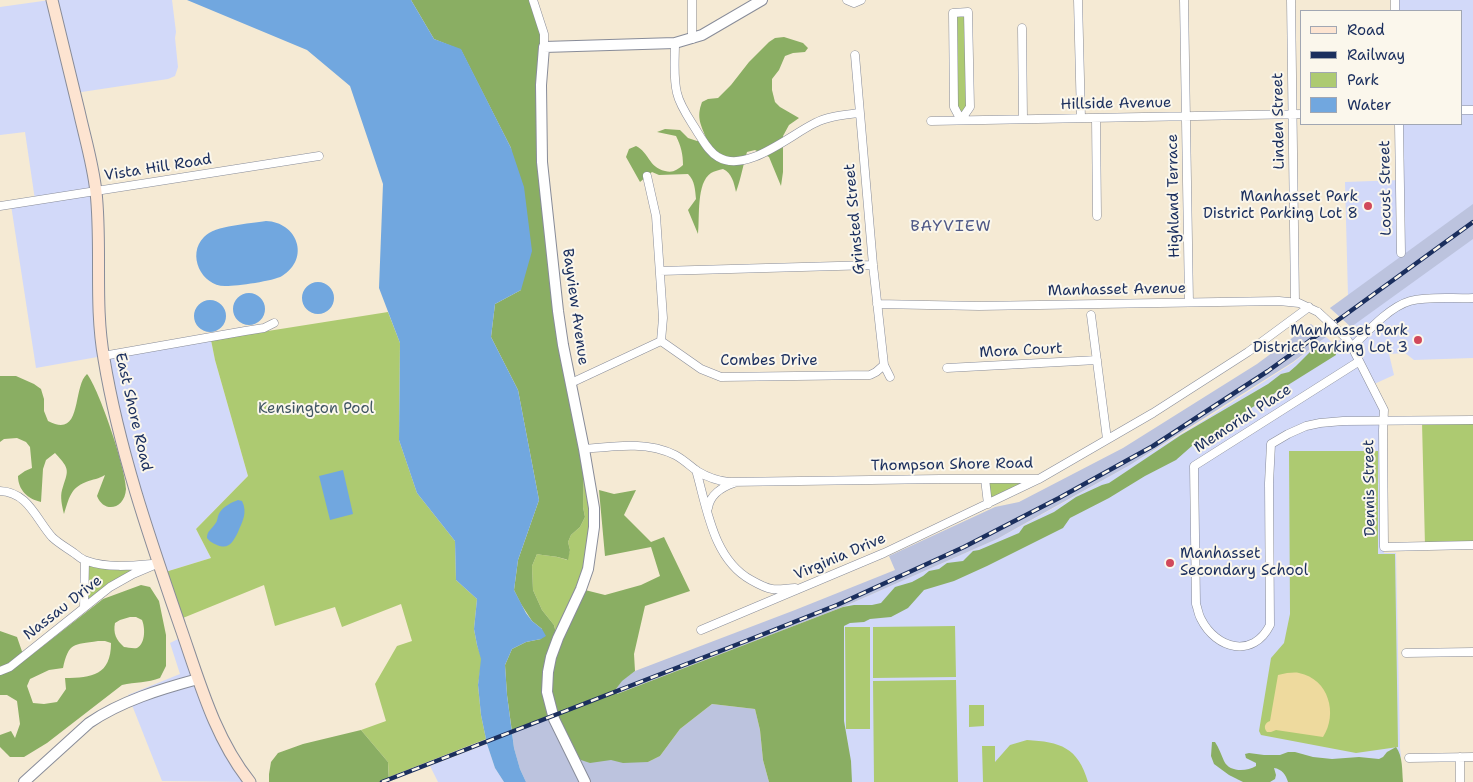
<!DOCTYPE html>
<style>
body{margin:0}
#map{position:relative;width:1473px;height:782px;overflow:hidden;background:#f5ead4;font-family:"Shantell Sans",sans-serif}
canvas{display:block}
.legend{position:absolute;left:1300px;top:10px;width:162px;height:115px;box-sizing:border-box;background:#fbf7ec;border:1px solid #a1a7b3;margin:0;padding:6px 9px;list-style:none;font-size:15px;color:#1b2f5e}
.legend li{display:flex;align-items:center;gap:10px;height:25px}
.legend b{width:25px;border:1px solid #a1a7b3}
</style>
<div id="map">
<canvas width="1473" height="782"></canvas>
<ul class="legend">
<li><b style="height:6px;background:#fde4d1"></b>Road</li>
<li><b style="height:6px;background:#1b2f5e"></b>Railway</li>
<li><b style="height:14px;background:#adca71"></b>Park</li>
<li><b style="height:14px;background:#71a7df"></b>Water</li>
</ul>
</div>
<script>
const ctx = document.querySelector('canvas').getContext('2d');
ctx.lineJoin = 'round';
function fillPath(path, color) { ctx.fillStyle = color; ctx.fill(path, 'evenodd'); }
function trace(path, color, width, dash) { ctx.strokeStyle = color; ctx.lineWidth = width; ctx.lineCap = dash ? 'butt' : 'round'; ctx.setLineDash(dash || []); ctx.stroke(path); }
function drawText(font, color, halo, rows, align = 'center') {
  ctx.font = font + ' "Shantell Sans",sans-serif'; ctx.lineWidth = 4; ctx.setLineDash([]); ctx.textBaseline = 'middle'; ctx.strokeStyle = halo; ctx.fillStyle = color; for (const [text, x, y, turn = 0] of rows) {
    ctx.save(); ctx.translate(x, y); ctx.rotate((+turn || 0) * Math.PI / 180); ctx.textAlign = isNaN(turn) ? turn : align; if (halo) ctx.strokeText(text, 0, 0); ctx.fillText(text, 0, 0); ctx.restore();
  }
}
const built = new Path2D(`
 M50,0H172L176,32L175,38L178,67L175,76L168,79L75,93L89,155L103,356L211,340L215,360L248,476L196,529L211,558L162,573L103,356L36,368L11,205L35,200L25,132L0,135V7Z
 M1395,0H1473V358L1414,360L1405,353L1389,354L1394,375L1372,385L1381,403L1384,553H1396L1400,748L1401,757L1388,782H846L843,733V607L997,539L1050,510L1130,465L1206,419L1293,363L1326,337L1335,345L1351,327L1330,308L1348,296L1345,182L1400,180L1399,124H1462V11H1395Z
 M184,636L197,680L250,782L162,781L128,695L180,674L170,643Z
 M487,744L495,768L504,782H438L430,766Z`);
const industrial = new Path2D(`
 M1473,204V239L1351,327L1330,308Z
 M1311,324L1326,337L1293,362L1130,465L997,539L843,607L617,694L616,689L622,680L635,671L795,610L895,570L889,556L995,507L1019,502L1123,448L1257,364Z
 M712,704L755,709L760,730L763,760L769,782H526L520,769L514,748L512,732L553,716L648,762L660,756L680,729Z`);
const green = new Path2D(`
 M968,12L970,107L961,120L954,107L953,13Z
 M388,312L400,343L399,440L417,493L455,541L456,580L477,599L474,629L477,645L482,659L478,685L481,715L486,739L389,777L388,762L361,730L386,721L375,684L397,646L412,641L401,604L342,627L335,607L275,626L264,585L178,620L162,573L211,558L196,529L248,476L215,360L211,340Z
 M1473,421V546H1425L1422,422Z
 M584,449L594,508L592,550L558,638L554,625L542,610L533,590L532,566L537,554C547,556 558,556 567,560L570,550L568,542L571,535L580,527L585,517L583,507Z
 M1289,451H1378V554H1395L1398,747L1356,753L1261,735L1259,731L1271,658L1284,643L1290,614Z
 M985,479H1039L988,504Z
 M85,561L159,563L133,574L84,607Z
 M955,626L956,677L873,678V627Z
 M845,627H870V729H846Z
 M956,680L958,782H874L873,681Z
 M969,705H984V726L969,727Z
 M1027,740C1060,742 1078,747 1088,782H983L982,746H995V762L1010,745Z`);
const forest = new Path2D(`
 M411,0H533L542,29L541,85L554,266L584,449L583,507L585,517L580,527L571,535L568,542L570,550L568,560C558,556 547,556 537,554L532,566L533,590L542,610L554,625L557,637L581,589L605,595L641,585L660,576L651,547L605,556L599,490L614,494L636,490L624,515L651,542L664,537L690,591L645,606L634,654L635,671L622,681L616,689L617,694L843,607L854,605H872L881,603L895,587L912,582L923,576L929,571L939,569L947,563L963,561L973,551L979,550L1019,533L1024,526L1054,512L1076,497L1102,485L1109,483L1181,435L1268,384L1281,374L1289,372L1296,366L1314,348L1322,344L1331,343L1334,345L1336,355L1248,410L1222,429L1193,445L1176,460L1145,476L1109,498L1070,518L1063,528L987,566L954,581L924,590L908,608L891,617L870,619L864,622L850,623L844,626V721L851,761L852,782H769L763,760L760,730L755,709L712,704L680,729L660,756L648,762L623,763L611,760L590,763L581,760L574,755L553,716L512,732L507,695L505,665L512,649L526,642L541,639L542,629L532,621L521,604L514,590L518,560L539,500L518,390L491,337L495,304L521,290L511,148L461,50L434,39Z
 M784,37L803,43L808,48L805,52L793,53L785,56L779,70L772,79V90L775,102L780,107L799,118L789,125L783,136V172L781,186L769,157L755,150L747,152C743,165 741,179 736,192C734,183 732,173 723,169C719,170 714,171 711,173C696,183 700,217 698,234L688,210L696,199C695,190 695,181 688,174L659,175L652,172L640,182L626,157L629,149L636,146C649,152 648,167 665,171C673,173 677,170 683,165C683,154 681,146 676,136L657,132L665,129L680,130L688,138L697,141L707,140C701,125 696,118 702,102L708,99L718,98L731,85L749,62L769,42L775,38Z
 M87,374C99,389 126,469 126,489C125,509 104,514 97,496L105,475C99,479 93,479 86,482C70,488 69,499 64,514C62,506 60,497 62,490C68,470 71,470 55,453L46,460L43,469L41,502C28,499 18,490 18,476L25,471L32,468L30,447L26,442L17,438L4,439L0,442V376H16L34,384L41,389L44,399V411L48,421C83,440 72,387 87,374Z
 M141,585L150,587L159,601L166,635V666L160,678C148,683 135,682 122,685L47,743L24,757H10L0,747V735L11,731L15,738L20,724L17,701L7,695H0V631L17,637L25,660L103,599ZM130,617H136L142,620C145,627 146,643 137,648C133,649 127,647 124,647C116,640 113,633 115,623L120,620ZM98,641H105L111,643C111,675 92,678 65,678L66,689L57,702L44,704L33,703L27,686L30,679L49,670L63,668C69,642 73,645 98,641Z
 M361,730L388,762L389,782H269V774L271,762L278,753L303,744Z
 M1212,742H1215C1219,748 1221,754 1224,761C1229,772 1246,772 1256,766V763L1246,758L1245,754L1249,753L1264,755H1280L1288,752H1295L1313,757L1332,759L1359,757L1379,759L1383,757L1387,752L1396,747C1403,756 1402,771 1403,782H1288C1286,775 1282,769 1274,768L1276,775L1275,779L1270,782H1243L1229,775L1214,764L1211,756Z`);
const sand = new Path2D(`
 M1287,673C1291,673 1295,672 1299,673C1329,679 1338,714 1323,737L1276,730L1271,732H1267C1263,727 1265,723 1270,721L1278,675Z`);
const water = new Path2D(`
 M187,0H411L434,39L461,49L511,148L524,187L532,251L521,290L495,304L491,337L518,390L539,500L518,560L514,590L526,613L532,621L542,629L546,636L541,639L526,642L512,649L505,665L507,695L514,748L520,769L526,782H504L495,768L487,744L481,715L478,685L481,659L477,645L474,629L477,599L456,580L455,541L417,493L399,440L400,343L379,288L383,184L350,86L307,50Z
 M266,221C297,222 311,258 282,276C274,281 237,286 226,286C202,287 186,255 204,237C215,225 250,224 266,221Z
 M302 298a16 16 0 1 1 32 0a16 16 0 1 1-32 0Z
 M233 309a16 16 0 1 1 32 0a16 16 0 1 1-32 0Z
 M194 316a16 16 0 1 1 32 0a16 16 0 1 1-32 0Z
 M343,470L353,514L330,520L319,476Z
 M238,500L242,501C248,513 242,522 238,532C233,542 229,550 217,545C213,543 210,542 207,538C207,531 211,530 215,524C218,521 217,516 220,512C223,507 232,502 238,500Z`);
const minor = new Path2D(`
 M533,0L544,34V47
 M692,0V39
 M847,0L854,3L861,0
 M1078,0L1081,118
 M1184,0L1189,302
 M1291,0L1295,302
 M1395,0V11
 M968,12L970,107L961,120L954,107L953,13Z
 M1022,28L1023,119
 M675,43C675,59 673,77 677,93C680,107 691,121 698,133C704,142 709,152 718,157C746,174 790,135 815,123C828,116 844,115 859,113
 M855,55L873,265L884,365L890,377
 M1462,110H1473
 M1096,118L1097,216
 M931,121L1302,114
 M1399,124L1401,253
 M647,176L656,216L663,318L661,341
 M0,206L319,156
 M660,271L873,265
 M877,304L979,306L1279,301L1299,303L1318,312
 M1091,315L1107,439
 M1346,338L1352,347C1367,332 1389,307 1410,301C1429,296 1454,299 1473,298
 M661,341L701,369L721,377L870,375L876,372L884,365
 M1352,347L1384,410L1383,430L1384,547L1473,545
 M103,356L245,331L264,328L274,323
 M1358,362L1194,466L1196,604C1198,609 1198,614 1201,619C1216,649 1253,659 1270,625L1269,483L1271,444L1288,434L1306,426L1320,423L1343,421L1473,420
 M947,368L1097,360
 M571,383L661,341
 M584,449C615,446 647,441 675,455C683,459 690,466 697,471C707,477 718,481 729,482L941,479H1039L1153,413L1248,352L1309,307
 M696,470C707,508 713,559 751,580C758,584 765,588 772,589C780,590 788,588 795,588
 M985,479L988,504
 M0,491C28,492 36,519 52,537C58,543 67,548 74,553C78,556 82,560 87,561C107,568 130,566 152,564
 M708,508C710,495 722,487 734,483
 M84,607L85,561
 M701,630L884,553L1037,480
 M1406,653L1473,652
 M0,671L10,667L110,587L133,574L159,563
 M1460,757V782
 M1409,758L1473,757`);
const tertiary = new Path2D(`
 M24,782L89,723C121,701 161,689 198,679
 M585,782L554,719L547,692L548,672L551,657L558,638L581,589L588,569L594,527V508L584,449L563,345L558,311L542,162L541,85L544,47L675,43L702,35L762,0`);
const secondary = new Path2D(`
 M52,0C61,37 70,74 79,111C85,138 93,164 96,192C102,247 94,304 104,359C119,450 150,539 180,626C199,680 214,737 250,782`);
const rail = new Path2D(`
 M382,782L746,641L837,605L964,547L1059,498L1153,446L1268,371L1473,222`);
const minorBridge = new Path2D(`
 M1318,312L1346,338`);
const markers = [
 [1368,206,5,"#d1495b"],
 [1418,340,5,"#d1495b"],
 [1170,563,5,"#d1495b"]
];
const streetNames = [
 ["Hillside Avenue",1116,104,-1],
 ["Linden Street",1279,121,-91],
 ["Vista Hill Road",158,168,-9],
 ["Locust Street",1386,188,-91],
 ["Highland Terrace",1174,196,-91],
 ["Grinsted Street",855,219,-95],
 ["Manhasset Avenue",1117,290,-1],
 ["Bayview Avenue",575,307,82],
 ["Mora Court",1021,351,-3],
 ["Combes Drive",769,361],
 ["East Shore Road",133,412,77],
 ["Memorial Place",1243,419,-33],
 ["Thompson Shore Road",952,465,-1],
 ["Dennis Street",1370,488,-91],
 ["Virginia Drive",840,557,-23],
 ["Nassau Drive",63,608,-38]
];
const poiNames = [
 ["Manhasset Park",1358,197],
 ["District Parking Lot 8",1358,214],
 ["Manhasset Park",1408,331],
 ["District Parking Lot 3",1408,348],
 ["Manhasset",1180,554,"left"],
 ["Secondary School",1180,571,"left"]
];
const parkNames = [
 ["Kensington Pool",316,409]
];
const neighbourhoodNames = [
 ["BAYVIEW",951,227]
];
fillPath(built, '#d2d9f9');
fillPath(industrial, '#bcc3de');
fillPath(green, '#adca71');
fillPath(forest, '#8aae63');
fillPath(sand, '#eeda9e');
fillPath(water, '#71a7df');
trace(minor, '#888c99', 9);
trace(tertiary, '#888c99', 12);
trace(secondary, '#888c99', 13);
trace(minor, '#fff', 8);
trace(tertiary, '#fff', 10);
trace(secondary, '#fde4d1', 11);
trace(rail, '#1b2f5e', 4.5);
trace(rail, '#fbf7ec', 2.5, [8]);
trace(minorBridge, '#888c99', 9, []);
trace(minorBridge, '#fff', 8);
for (const [x, y, r, color] of markers) { const dot = new Path2D(); dot.arc(x, y, r, 0, 2 * Math.PI); ctx.fillStyle = color; ctx.fill(dot); trace(dot, '#fbf7ec', 2); }
drawText('15px', '#1b2f5e', '#fbf7ec', streetNames);
drawText('15px', '#1b2f5e', '#fbf7ec', poiNames, 'right');
drawText('15px', '#405663', '#fbf7ec', parkNames);
ctx.letterSpacing = '1px';
drawText('16px', '#4f5886', '#fbf7ec', neighbourhoodNames);
ctx.letterSpacing = '0px';
</script>
